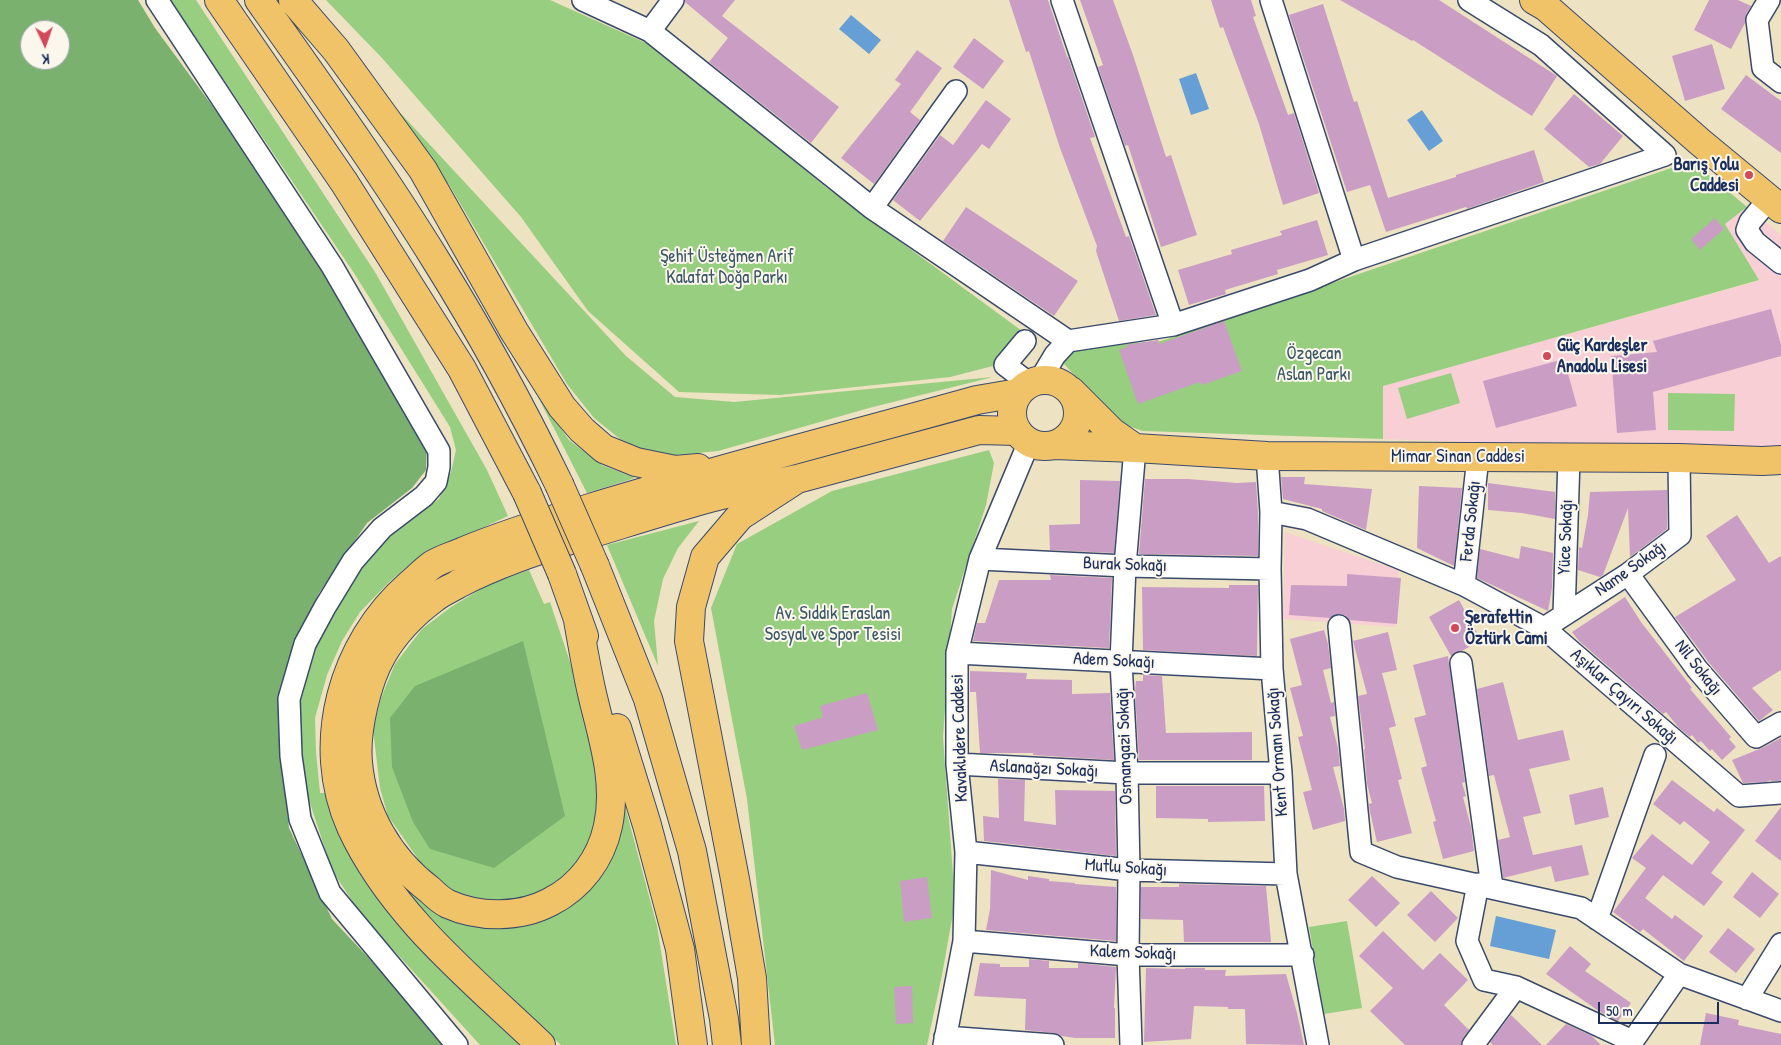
<!DOCTYPE html>
<meta charset="utf-8">
<style>
body{margin:0}
#map{position:relative;width:1781px;height:1045px;overflow:hidden;background:#ede2c1;font-family:"Patrick Hand",sans-serif}
canvas{display:block}
.north{position:absolute;left:20px;top:20px;width:50px;height:50px;box-sizing:border-box;background:#fbf7ec;border:1px solid #a1a7b3;border-radius:50%;rotate:177deg;font-size:14px;font-weight:700;line-height:20px;text-align:center;color:#1b2f5e}
.north::after{content:'';display:block;margin:auto;width:18px;height:22px;background:#d1495b;clip-path:polygon(50% 0,100% 100%,50% 72%,0 100%)}
.scale{position:absolute;left:1598px;top:1002px;width:121px;height:22px;box-sizing:border-box;border:2px solid #1b2f5e;border-top:0;padding-left:6px;font-size:15px;line-height:18px;white-space:nowrap;color:#1b2f5e;-webkit-text-stroke:4px #fbf7ec;paint-order:stroke}
</style>
<div id="map">
<canvas width="1781" height="1045"></canvas>
<div class="north">K</div>
<div class="scale">50 m</div>
</div>
<script>
const ctx = document.querySelector('canvas').getContext('2d');
ctx.lineJoin = 'round';
function fillPath(path, color) { ctx.fillStyle = color; ctx.fill(path, 'evenodd'); }
function trace(path, color, width, dash) { ctx.strokeStyle = color; ctx.lineWidth = width; ctx.lineCap = dash ? 'butt' : 'round'; ctx.setLineDash(dash || []); ctx.stroke(path); }
function drawText(font, color, halo, rows, align = 'center') {
  ctx.font = font + ' "Patrick Hand",sans-serif'; ctx.lineWidth = 4; ctx.setLineDash([]); ctx.textBaseline = 'middle'; ctx.strokeStyle = halo; ctx.fillStyle = color; for (const [text, x, y, turn = 0] of rows) {
    ctx.save(); ctx.translate(x, y); ctx.rotate((+turn || 0) * Math.PI / 180); ctx.textAlign = isNaN(turn) ? turn : align; if (halo) ctx.strokeText(text, 0, 0); ctx.fillText(text, 0, 0); ctx.restore();
  }
}
const built = new Path2D(`
 M1747,207L1781,235V450H1704L1383,439L1382,386L1758,281L1725,224Z
 M1285,532L1398,570L1396,627L1283,619Z`);
const green = new Path2D(`
 M170,0H196L375,272L487,470L508,516L417,558L388,583L360,612L342,641L327,675L315,718L316,752L320,793H328L352,854L402,929L526,1045H480L360,913L332,870L308,797L302,753L300,704L311,657L333,612L354,576L382,543L439,499L451,472L456,450L450,427L354,273Z
 M326,0H550L659,49L827,188L1022,331L993,366L950,377L780,395L679,392L588,311L521,217L382,58Z
 M379,90L626,356L675,397L734,402L993,377L869,408L718,451L656,457L620,439L594,418L567,384L448,183L443,186Z
 M1692,161L1747,207L1725,224L1759,280L1383,386V439L1143,431L1120,423L1063,363L1078,347L1161,341Z
 M1451,373L1460,403L1407,419L1398,388Z
 M534,389L569,440L602,465L635,478L587,493Z
 M1668,393L1735,394L1734,431L1668,430Z
 M989,450L994,463L986,505L952,609L943,737L955,902L942,975L927,1045H775L747,799L711,608L737,544L832,491Z
 M699,521L678,548L663,579L654,621L658,666L607,545Z
 M529,570L544,604L550,602L585,707L600,771L599,811L594,836L582,862L538,897L497,904L450,894L436,877L423,866L388,816L380,788L373,729L381,698L395,664L422,629L451,607L488,585Z
 M623,799L657,926L676,1045H561L428,922L377,850L440,913L566,909Z
 M1347,921L1362,1008L1324,1014L1309,927Z`);
const forest = new Path2D(`
 M0,0H138L155,28L255,164L402,397L427,442L426,470L412,488L367,523L319,593L300,634L285,683L280,749L289,828L332,919L450,1045H0ZM30,30H60V60H30Z
 M523,641L565,816L494,868L430,849L413,822L392,767L390,718L415,686Z`);
const water = new Path2D(`
 M851,15L881,40L869,54L839,29Z
 M1196,73L1209,109L1191,115L1179,79Z
 M1422,110L1443,141L1429,151L1407,120Z
 M1496,916L1556,930L1549,959L1490,946Z`);
const building = new Path2D(`
 M685,0H735L722,16L839,107L811,143L709,62L728,38L685,2Z
 M1009,0H1048L1067,57H1068L1095,137L1090,138L1126,237L1129,236L1156,315L1119,321L1096,251L1097,246L1060,148L1029,51L1026,52Z
 M1080,0H1113L1133,55L1166,157L1171,155L1197,235L1161,247L1128,145L1125,146L1098,67L1103,65Z
 M1211,0H1251L1256,16L1253,17L1288,115L1294,113L1319,193L1283,205L1259,124L1223,27L1220,28Z
 M1340,0H1439L1557,76L1532,116L1413,40L1412,41Z
 M1709,0H1738L1751,6L1746,14L1745,23L1731,49L1694,30Z
 M1323,4L1354,102L1357,101L1388,198L1456,177V175L1534,150L1544,182L1467,209L1466,207L1386,232L1370,185L1347,192L1289,15Z
 M974,38L1004,61L983,89L953,67Z
 M1712,44L1725,89L1685,101L1672,56Z
 M917,50L942,68L910,112L920,120L874,184L841,158L901,84L895,80Z
 M1746,75L1781,101V153L1721,109Z
 M1574,94L1623,136L1600,164L1589,167L1544,129Z
 M986,100L1011,119L989,149L982,144L920,221L893,200L940,135L953,145Z
 M966,207L1078,281L1054,316L943,241Z
 M1715,218L1724,229L1700,250L1691,239Z
 M1317,220L1328,255L1277,270L1278,274L1225,290L1226,294L1189,305L1178,270L1232,254L1231,250L1282,235L1280,231Z
 M1771,309L1781,345V356L1653,392L1656,430L1617,433L1611,356L1657,352L1653,341Z
 M1224,321L1242,371L1202,385L1200,382L1138,404L1119,350L1127,347L1126,345L1158,340L1159,344Z
 M1564,359L1577,406L1496,428L1483,381Z
 M1281,477H1305L1304,484L1372,489L1366,530L1322,511V509L1283,499Z
 M1145,479H1188L1237,483L1256,482L1258,512V556L1139,554Z
 M1080,480L1120,481L1114,553L1050,550L1049,525L1080,524Z
 M1488,483L1555,492V519L1522,513L1488,510Z
 M1419,486L1462,488L1454,566L1417,548Z
 M1667,490V529L1630,557L1628,508L1603,575L1600,577L1578,570L1579,547L1582,548L1588,515L1590,492Z
 M1737,515L1769,563L1781,556V670L1752,688L1773,710L1759,721L1710,664L1675,617L1736,580L1706,536Z
 M1521,546L1553,553L1552,588L1548,611L1477,578L1480,549L1519,559Z
 M1347,574L1401,578L1397,624L1350,620L1345,615L1338,614L1330,618L1289,615L1291,585L1347,586Z
 M1050,575L1112,578L1109,648L973,641L977,623H985L999,580H1051Z
 M1229,585H1258L1257,656L1143,650L1142,587L1229,588Z
 M1625,597L1641,622L1692,688L1690,689L1731,737L1729,739L1736,747L1722,760L1712,749L1710,751L1701,741L1698,743L1692,735L1690,737L1679,728L1666,712L1663,714L1579,641L1572,632Z
 M1459,600L1481,640L1462,651L1454,653L1451,656L1429,617Z
 M1324,630L1328,644L1331,668L1323,670L1331,703L1334,702L1335,716L1330,717L1338,748L1340,766L1333,767L1344,809L1345,821L1313,830L1303,792L1312,790L1298,737L1303,736L1290,688L1302,685L1290,639Z
 M1388,632L1397,670L1382,673L1396,726L1389,728L1402,779L1398,780L1412,833L1377,842L1370,812L1369,804L1372,803L1367,784L1364,749H1365L1358,696L1367,694L1353,641Z
 M1448,656L1465,782L1462,783L1466,796L1463,797L1471,827L1474,851L1443,859L1433,822L1436,821L1421,768L1427,766L1414,718L1426,715L1413,665Z
 M970,671L1027,673L1026,679L1072,680V694L1110,693L1114,760L1033,755V753H980L976,692H970Z
 M1143,675L1162,676L1166,733L1252,732V760H1139L1135,692L1136,681H1143Z
 M1503,682L1518,740L1563,730L1570,760L1529,769L1541,813L1523,817L1533,855L1582,845L1589,875L1555,882L1551,866L1503,878L1498,840L1510,837L1494,775L1489,776L1477,689Z
 M867,693L878,730L802,750L794,726L823,717L820,706Z
 M1781,738V781H1771V780L1766,782L1743,783L1732,760L1762,748Z
 M998,779L1025,780L1024,821L1056,825L1055,790L1115,791L1116,856L984,841L983,816L999,818Z
 M1672,780L1714,812L1717,808L1745,830L1711,873L1723,882L1704,906L1663,875L1645,898L1672,919L1675,915L1703,936L1684,961L1643,929L1640,932L1613,912L1646,868L1632,858L1652,834L1692,865L1710,842L1684,821L1680,825L1653,804Z
 M1156,786H1264L1265,821L1208,822V819L1156,818Z
 M1603,787L1609,817L1575,825L1569,795Z
 M1781,807V861L1755,841Z
 M991,870L1028,880V876L1049,879V881L1075,883V884L1116,887V941L986,930L990,909Z
 M1752,872L1779,894L1760,918L1733,897Z
 M1372,876L1400,903L1376,927L1348,900Z
 M927,877L932,918L904,922L900,881Z
 M1179,884L1266,886L1271,942H1184L1183,920L1141,919V887H1179Z
 M1431,891L1458,918L1435,942L1407,915Z
 M1728,928L1755,949L1736,973L1709,952Z
 M1383,931L1423,970L1440,953L1468,980L1444,1005L1469,1030L1463,1038L1461,1045H1405L1370,1011L1393,988L1359,956Z
 M1570,946L1591,964L1585,971L1631,1003L1618,1021L1600,1012L1546,974Z
 M1029,959L1049,961V968H1078V963L1116,967L1114,1008H1115V1038H1075L1062,1036L1054,1033L1025,1030L1026,999L974,996L980,963L1000,964V967H1029Z
 M1146,968L1185,969V968H1205V970H1226L1225,976L1286,974L1297,1013L1304,1045L1246,1044L1245,1009H1228V1007L1194,1006L1191,1039L1144,1042Z
 M912,986L913,1023L896,1024L894,987Z
 M1706,1013L1739,1020L1738,1025L1781,1034V1045H1700Z
 M1511,1015L1542,1045H1493L1490,1042Z
 M1566,1024L1592,1036L1601,1045H1546Z`);
const minor = new Path2D(`
 M157,0L332,266L439,451V467L436,482L424,496L382,528L353,561L325,607L305,644L289,699L291,756L300,819L330,893L457,1045
 M583,0L650,31L872,208L1068,341L1173,325L1310,280L1354,260L1665,155L1541,45L1469,0
 M1062,0L1173,325
 M1271,0L1354,260
 M1769,0L1757,20L1763,68L1781,82
 M650,31L673,0
 M1769,199L1750,222L1747,230L1755,242L1781,263
 M872,208L956,91
 M1025,341L1005,365L1030,384
 M1040,380L1055,355L1068,341
 M1267,456L1271,512L1270,569L1272,669L1281,773L1286,874L1318,1045
 M1271,512L1307,519L1464,585L1544,628L1739,796L1781,793
 M980,559L1125,566L1270,569
 M1628,574L1697,669L1756,737L1781,723
 M1464,585L1478,457
 M1564,615L1569,458
 M1339,626L1361,852L1397,867L1581,908L1679,974L1781,1011
 M1544,628L1628,574L1680,535L1679,458
 M957,653L1272,669
 M1461,663L1492,887
 M957,764L1127,773H1281
 M966,852L1129,870L1286,874
 M1478,884L1467,941L1484,980L1516,987L1632,1041
 M1597,919L1655,755
 M964,941L1128,955H1303
 M1747,999L1781,944
 M945,1037L1053,1045
 M944,1045L964,941L966,852L957,764V653L980,559L1029,442
 M1131,1045L1128,955L1129,870L1127,773L1121,662L1125,566L1135,448
 M1473,1045L1516,987
 M1630,1045L1679,974`);
const major = new Path2D(`
 M1534,0L1546,7L1700,142L1781,209
 M1012 413a33 33 0 1 1 66 0a33 33 0 1 1-66 0Z
 M1071,391L1112,432L1135,448
 M1054,445L1135,448L1267,456L1679,458L1762,461L1781,460`);
const highway = new Path2D(`
 M219,0L344,182L462,369L527,493
 M259,0C320,86 382,173 437,262C482,334 522,408 559,484
 M293,0L336,50L423,170L514,331L562,407L582,430L604,449L636,462L675,470L698,468
 M595,566L648,699L692,851L724,1019L727,1045
 M562,574L584,636
 M578,620C582,643 586,666 591,689C601,734 618,779 608,826C601,859 580,887 550,902C520,918 479,918 448,904C442,901 435,895 430,890C389,859 362,812 358,762C355,731 367,681 382,655C394,634 413,614 433,599C440,593 450,589 458,584C496,564 536,551 577,538C620,525 663,511 706,499C736,491 767,486 797,479
 M617,728L647,825L680,949L693,1045
 M541,1045C472,979 392,916 351,827C314,744 342,643 410,584C417,578 424,571 432,565C441,559 453,556 464,551C505,534 547,521 590,508C718,469 848,436 977,400L1018,393
 M756,1045L752,978L735,879L689,641L691,607L705,557L740,516L797,479L979,430L1017,431`);
const highwayBridge = new Path2D(`
 M559,484L595,566
 M527,493L562,574`);
const markers = [
 [1749,175,5,"#d1495b"],
 [1547,356,5,"#d1495b"],
 [1455,628,5,"#d1495b"]
];
const poiNames = [
 ["Barış Yolu",1739,165,"right"],
 ["Caddesi",1739,186,"right"],
 ["Güç Kardeşler",1557,346],
 ["Anadolu Lisesi",1557,367],
 ["Şerafettin",1465,618],
 ["Öztürk Cami",1465,639]
];
const parkNames = [
 ["Şehit Üsteğmen Arif",727,257],
 ["Kalafat Doğa Parkı",727,278],
 ["Özgecan",1314,354],
 ["Aslan Parkı",1314,375],
 ["Av. Sıddık Eraslan",833,614],
 ["Sosyal ve Spor Tesisi",833,635]
];
const streetNames = [
 ["Mimar Sinan Caddesi",1458,457],
 ["Ferda Sokağı",1471,521,-84],
 ["Yüce Sokağı",1566,537,-88],
 ["Burak Sokağı",1125,565,2],
 ["Name Sokağı",1631,569,-35],
 ["Adem Sokağı",1114,661,3],
 ["Nil Sokağı",1698,668,52],
 ["Aşıklar Çayırı Sokağı",1624,697,41],
 ["Kavaklıdere Caddesi",960,738,-92],
 ["Osmangazi Sokağı",1125,746,-92],
 ["Kent Ormanı Sokağı",1278,752,-94],
 ["Aslanağzı Sokağı",1044,769,3],
 ["Mutlu Sokağı",1126,868,4],
 ["Kalem Sokağı",1133,953,2]
];
fillPath(built, '#f7cfd4');
fillPath(green, '#98ce7f');
fillPath(forest, '#7ab16e');
fillPath(water, '#659fd5');
fillPath(building, '#ca9ec4');
trace(minor, '#3a4a6d', 24);
trace(major, '#3a4a6d', 30);
trace(highway, '#3a4a6d', 30);
trace(minor, '#fff', 21);
trace(major, '#f1c369', 28);
trace(highway, '#f1c369', 28);
trace(highwayBridge, '#3a4a6d', 30, []);
trace(highwayBridge, '#f1c369', 28);
for (const [x, y, r, color] of markers) { const dot = new Path2D(); dot.arc(x, y, r, 0, 2 * Math.PI); ctx.fillStyle = color; ctx.fill(dot); trace(dot, '#fbf7ec', 2); }
drawText('bold 18px', '#1b2f5e', '#fbf7ec', poiNames, 'left');
drawText('18px', '#3a5766', '#fbf7ec', parkNames);
drawText('18px', '#1b2f5e', '#fbf7ec', streetNames);
</script>
